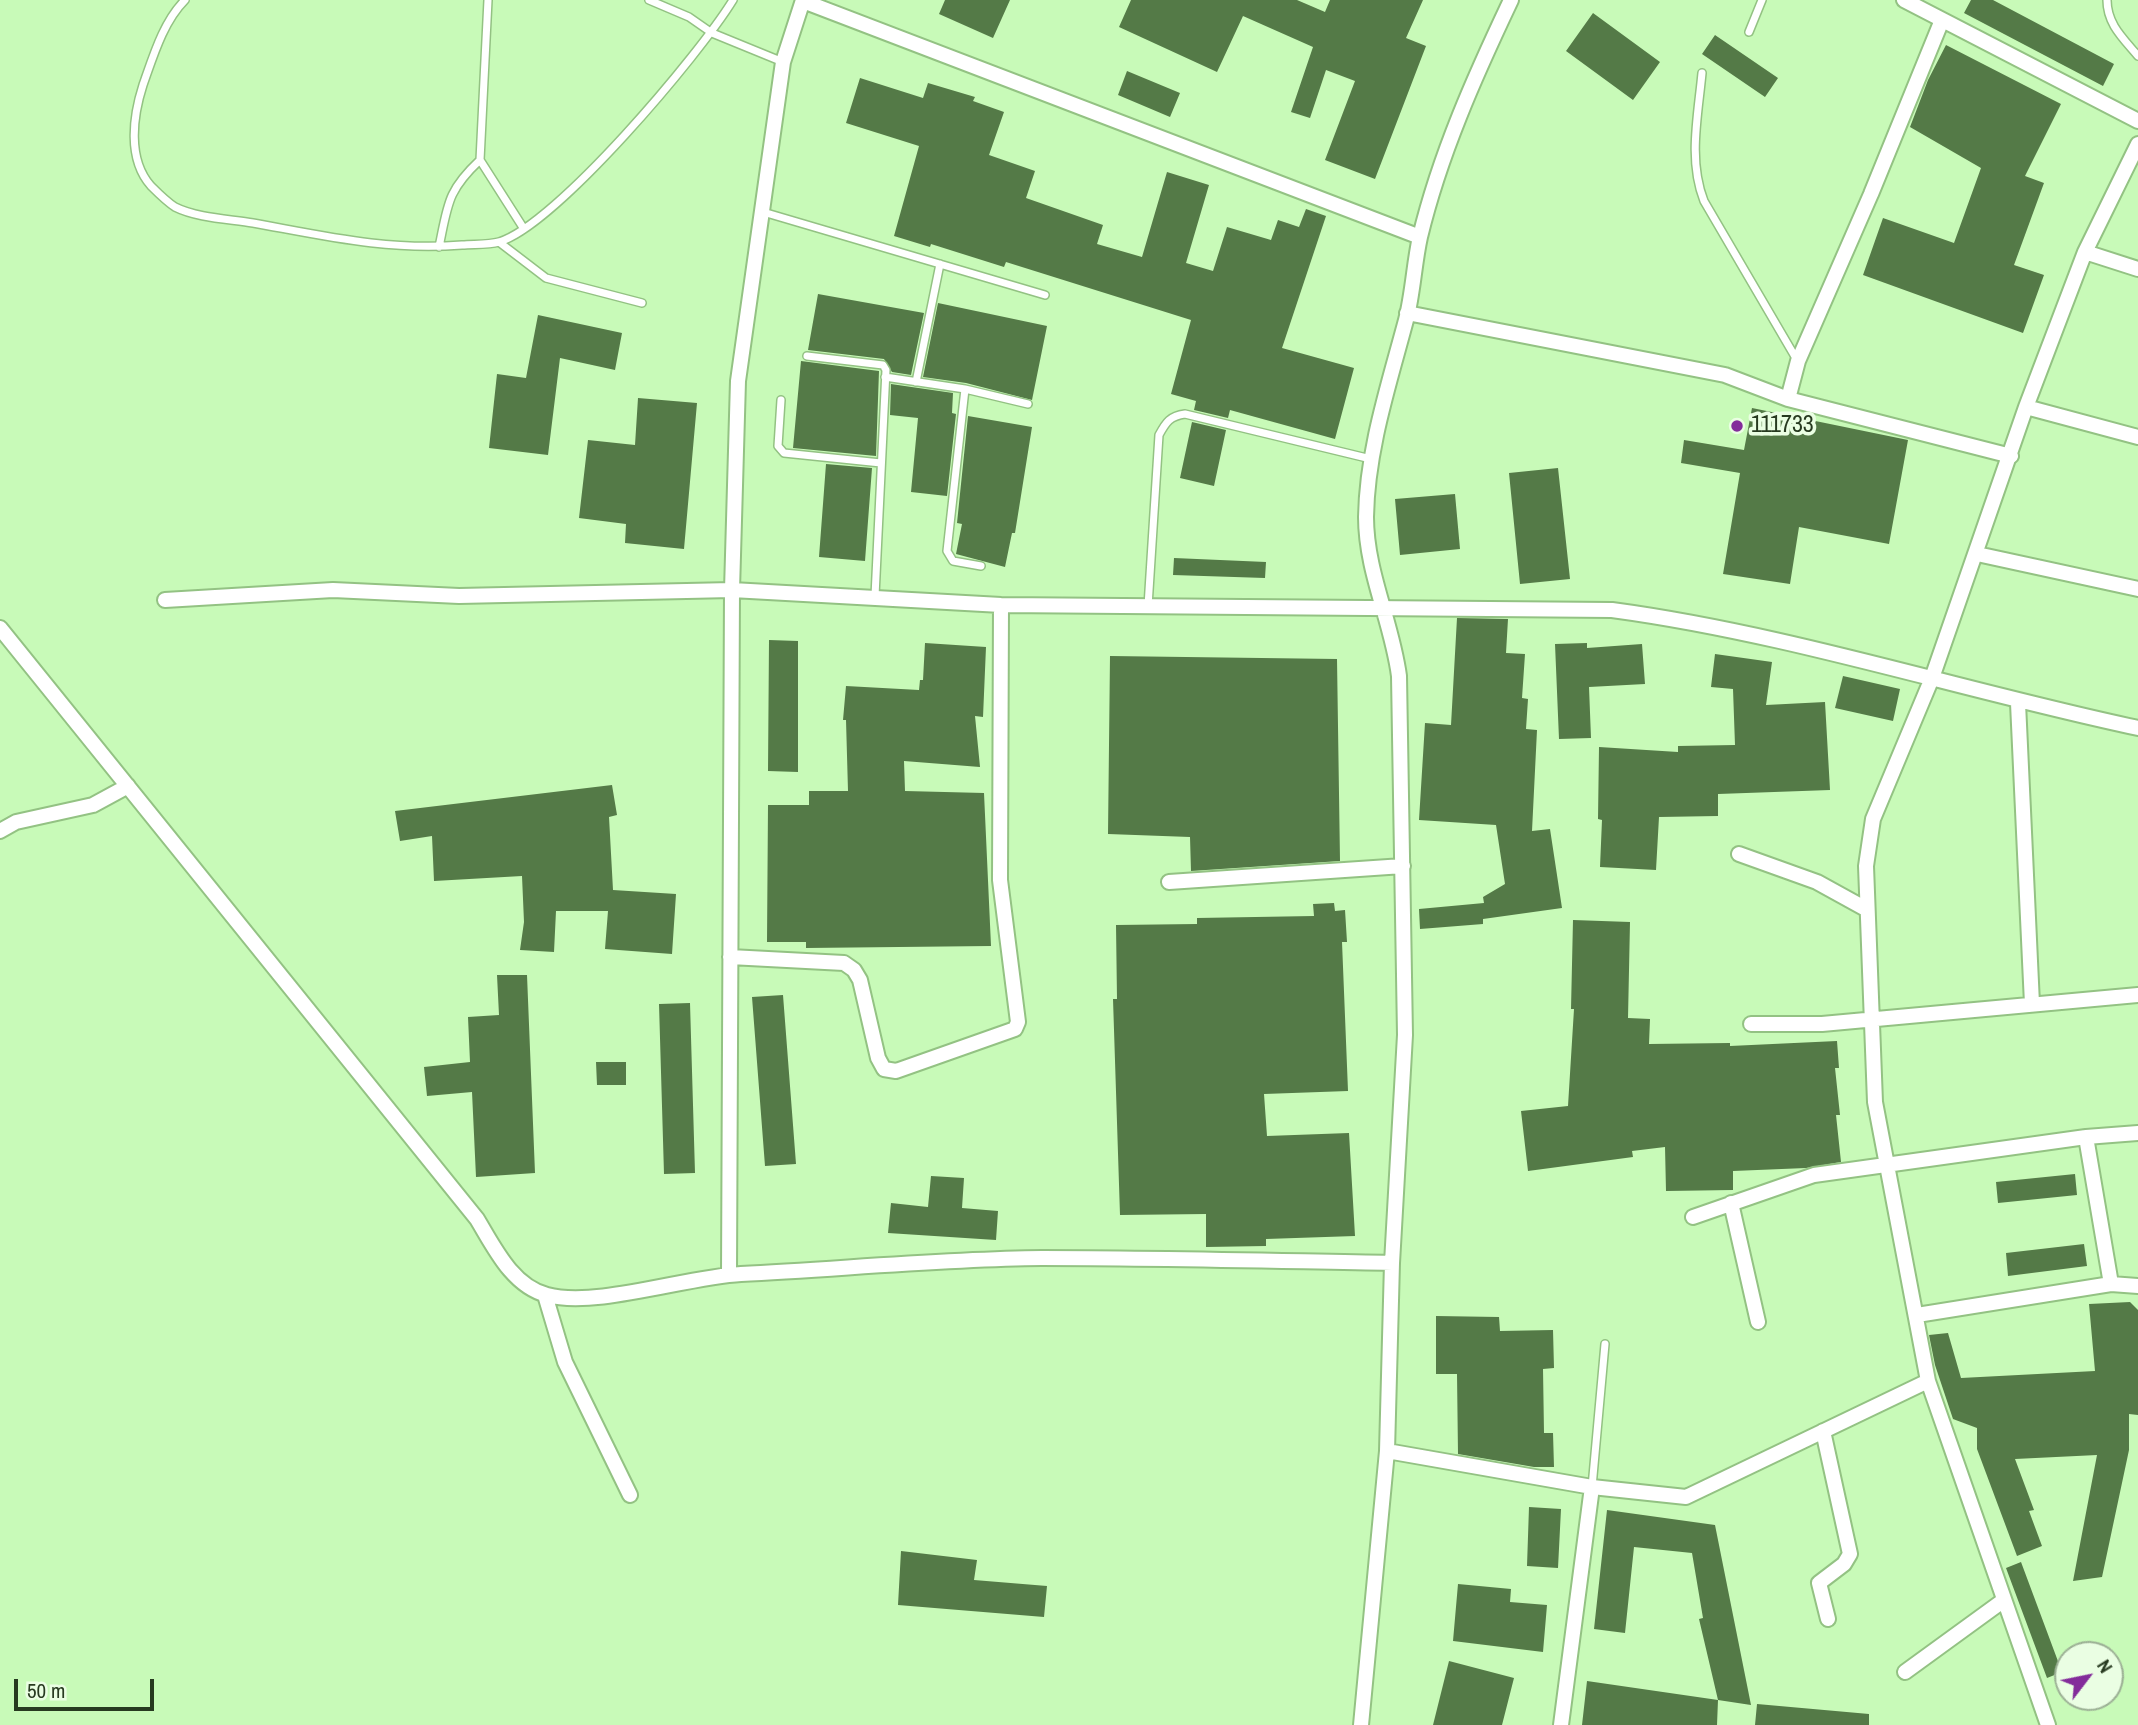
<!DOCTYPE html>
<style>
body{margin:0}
#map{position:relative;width:2138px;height:1725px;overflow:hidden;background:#c8fab8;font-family:"Archivo Narrow",sans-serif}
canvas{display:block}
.north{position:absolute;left:2054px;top:1641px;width:70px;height:70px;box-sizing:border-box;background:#eafee3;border:2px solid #9cb095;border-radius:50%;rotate:58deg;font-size:19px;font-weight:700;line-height:28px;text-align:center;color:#273a20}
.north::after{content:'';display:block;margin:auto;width:24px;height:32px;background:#832c9a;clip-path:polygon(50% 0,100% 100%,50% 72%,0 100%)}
.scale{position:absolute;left:14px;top:1679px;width:140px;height:32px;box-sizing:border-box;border:4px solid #273a20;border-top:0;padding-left:9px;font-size:21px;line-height:24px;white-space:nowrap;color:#273a20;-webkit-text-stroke:5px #eafee3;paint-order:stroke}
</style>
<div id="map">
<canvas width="2138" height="1725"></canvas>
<div class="north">N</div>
<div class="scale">50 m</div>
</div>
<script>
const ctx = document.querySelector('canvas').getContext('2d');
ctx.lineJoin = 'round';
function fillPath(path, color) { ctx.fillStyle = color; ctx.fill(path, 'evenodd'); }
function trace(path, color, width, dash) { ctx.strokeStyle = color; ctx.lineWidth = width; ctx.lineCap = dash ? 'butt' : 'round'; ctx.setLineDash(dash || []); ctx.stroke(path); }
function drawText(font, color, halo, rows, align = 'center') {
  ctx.font = font + ' "Archivo Narrow",sans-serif'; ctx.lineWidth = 7; ctx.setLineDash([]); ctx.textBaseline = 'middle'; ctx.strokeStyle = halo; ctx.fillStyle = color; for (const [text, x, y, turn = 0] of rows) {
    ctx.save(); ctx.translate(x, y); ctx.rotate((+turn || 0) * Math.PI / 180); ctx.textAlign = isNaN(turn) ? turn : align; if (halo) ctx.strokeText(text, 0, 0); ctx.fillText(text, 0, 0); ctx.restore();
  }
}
const building = new Path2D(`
 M945,0H1010L993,38L939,14Z
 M1131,0H1297L1325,12L1330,0H1423L1406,38L1426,46L1375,179L1325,160L1355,81L1326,70L1310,118L1291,112L1313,47L1243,16L1217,72L1119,27Z
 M1971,0H1993L2114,64L2103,86L1964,13Z
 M1593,13L1660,62L1633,100L1566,51Z
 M1715,35L1778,78L1765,97L1702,54Z
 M1946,45L2061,104L2025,176L2044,183L2014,265L2044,275L2023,333L1863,275L1883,218L1954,243L1981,168L1910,127L1928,80Z
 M1127,71L1180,93L1170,117L1118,95Z
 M860,78L923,98L928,83L975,97L973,101L1004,112L989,155L1035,171L1026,198L1103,225L1097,244L1142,257L1167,172L1209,185L1186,263L1213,271L1227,227L1271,240L1278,220L1299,227L1306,209L1326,216L1282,348L1354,368L1335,439L1230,410L1228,418L1194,410L1196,401L1171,394L1191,320L1006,262L1004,267L931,244L930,247L894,236L919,146L846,123Z
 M818,294L924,313L911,375L892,372L884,359L808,350Z
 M938,303L1047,326L1032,400L966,383L923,377Z
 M538,315L622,333L615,370L560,358L548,455L489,448L497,374L526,378Z
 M801,361L879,371L876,456L793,448Z
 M891,384L953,393L952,413L956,414L947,496L911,492L918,418L890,415Z
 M638,398L697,403L684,549L625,543L626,524L579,518L588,440L635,445Z
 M1752,408L1908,440L1889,544L1799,527L1790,584L1723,574L1740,473L1681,463L1684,440L1744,450Z
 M968,416L1032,427L1015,533H1012L1005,567L956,554L962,524L957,523Z
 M1192,422L1226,430L1214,486L1180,478Z
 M826,464L872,468L865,561L819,557Z
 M1558,468L1570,579L1520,584L1509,473Z
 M1455,494L1460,549L1400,555L1395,499Z
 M1174,558L1266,562L1265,578L1173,575Z
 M1457,618L1508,619L1506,653L1525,654L1522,698L1528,699L1526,729L1537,730L1532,831L1550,829L1562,908L1483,919V924L1420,929L1419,909L1484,903L1483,897L1505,884L1496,825L1419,820L1425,723L1451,725Z
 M769,640L798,641V772L768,771Z
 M925,643L986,647L983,717L975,716L980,767L904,761L905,791L984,793L991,946L806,948V942H767L768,805H809V791H848L846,720H843L846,686L919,690L920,680H923Z
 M1587,643V648L1642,644L1645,684L1589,687L1591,738L1559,739L1555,644Z
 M1715,654L1772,662L1766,705L1825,702L1830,790L1718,794V816L1659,817L1656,870L1600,867L1602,820L1598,819L1599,747L1678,752V746L1735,745L1733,689L1711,687Z
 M1110,656L1337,659L1340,861L1191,871L1190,837L1108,834Z
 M1843,676L1900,689L1893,721L1835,708Z
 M612,785L617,815L609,817L613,890L676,894L672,954L605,949L608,911H556L554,952L520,950L524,922L522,876L434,881L432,836L400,841L395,811Z
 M1334,903L1335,911L1345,910L1347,942H1342L1348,1091L1264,1094L1267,1136L1349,1133L1355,1236L1266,1239V1246L1206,1247V1214L1120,1215L1113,999H1117L1116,925L1197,924V918L1314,916L1313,904Z
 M1573,920L1630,922L1628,1018L1650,1019L1649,1044L1730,1043V1046L1837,1041L1839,1068H1835L1840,1115H1836L1841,1162L1806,1168L1733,1171V1190L1666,1191L1665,1147L1632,1151L1633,1157L1528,1171L1521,1111L1568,1106L1574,1009H1571Z
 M497,975H527L535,1173L476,1177L472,1092L427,1096L424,1067L470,1062L468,1017L499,1015Z
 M783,995L796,1164L765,1166L752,997Z
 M690,1003L695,1173L664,1174L659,1004Z
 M596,1062H626V1085H597Z
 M2075,1174L2077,1195L1998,1203L1996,1182Z
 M931,1176L964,1178L962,1208L998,1211L996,1240L888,1233L891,1203L928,1207Z
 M2084,1244L2087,1266L2008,1276L2006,1253Z
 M2130,1302L2138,1310V1415L2129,1414V1450L2102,1577L2073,1581L2097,1455L2015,1459L2034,1510L2029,1511L2042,1546L2017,1556L1977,1449V1428L1953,1419L1935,1365L1929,1335L1948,1333L1961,1378L2095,1371L2089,1304Z
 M1436,1316L1499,1317L1500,1331L1553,1330L1554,1368L1543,1369L1544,1433H1553L1554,1467H1534L1458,1454L1457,1374H1436Z
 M1529,1507L1561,1509L1558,1568L1527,1566Z
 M1607,1510L1715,1525L1751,1705L1718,1700L1699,1619L1703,1618L1692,1553L1634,1547L1625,1633L1594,1629Z
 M901,1551L977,1560L974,1580L1047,1586L1044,1617L898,1605Z
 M2021,1562L2062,1672L2047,1678L2006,1568Z
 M1458,1584L1511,1589L1510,1602L1547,1605L1543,1652L1453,1641Z
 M1449,1661L1514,1678L1502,1725H1433Z
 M1587,1681L1718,1700L1717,1725H1582Z
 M1757,1704L1869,1714V1725H1755Z`);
const lane = new Path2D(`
 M185,0C163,22 153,57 143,85C133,116 127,159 151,186C157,192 167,202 175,207C197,218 229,219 253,223C325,236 388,251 462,245C474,244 488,245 499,242C556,225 700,54 733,0
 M488,0L480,160L524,229
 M649,0L689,17L712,33L783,62
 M2107,0C2107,24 2123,38 2138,56
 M1749,32L1762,0
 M1702,73C1698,116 1688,160 1704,201L1797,360
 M763,212L1045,295
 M499,242L546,278L642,303
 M439,247C448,204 447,191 480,160
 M807,356L883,365L886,370L875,596
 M885,377L965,389L1028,404
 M916,382L940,264
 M965,389L947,551L953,561L981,566
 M781,400L778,446L784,453L881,463
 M1148,606L1159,435C1166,422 1170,416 1185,414L1371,459
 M1592,1487L1605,1344`);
const street = new Path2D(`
 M803,0L783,62L738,381L732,590L1001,605L1612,610C1790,634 1963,691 2138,728
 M1904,0L2138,121
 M803,1L1420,237
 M2085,252L2138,269
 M1407,313L1725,375L1788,399L2011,456
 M1788,399L1798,361L1871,194L1942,20
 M2026,407L2138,437
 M1977,554L2138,589
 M165,600L333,590L459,596L732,590L729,1274
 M0,628L477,1219C494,1247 512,1286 547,1295C596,1308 686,1277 741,1274C841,1269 942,1259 1042,1258C1158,1258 1275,1261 1392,1263
 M2018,703L2032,1004
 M0,831L16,822L93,805L128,786
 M1739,854L1817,882L1866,909
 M1169,882L1403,866
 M730,957L844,963L854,970L860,980L878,1058L884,1069L896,1071L1015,1029L1018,1022L1000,880L1001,605
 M1751,1024H1822L2138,995
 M2086,1137L2111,1284
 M1731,1203L1758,1322
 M1693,1217L1814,1175L2086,1137L2138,1133
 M545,1295L565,1362L630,1495
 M1917,1315L2111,1284L2138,1286
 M1823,1431L1850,1554L1844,1564L1819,1583L1828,1619
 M1387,1451L1592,1487L1686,1497L1928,1381
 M1905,1672L2004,1600
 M1361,1725L1387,1451L1392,1263L1405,1035L1399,676C1392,622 1366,572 1366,517C1367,450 1389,384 1406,320C1413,293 1414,264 1420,237C1440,154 1475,76 1511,0
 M1561,1725L1592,1487
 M2048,1725L1928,1381L1875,1102L1866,866L1873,819L1932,678L2026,407L2085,252L2138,144`);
const markers = [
 [1737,426,7,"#832c9a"]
];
const poiNames = [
 ["111733",1751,426]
];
fillPath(building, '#547a47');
trace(lane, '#93c283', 10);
trace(street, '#93c283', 18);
trace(lane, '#fff', 7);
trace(street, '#fff', 14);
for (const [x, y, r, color] of markers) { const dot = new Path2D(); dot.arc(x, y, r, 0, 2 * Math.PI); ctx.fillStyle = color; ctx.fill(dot); trace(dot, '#eafee3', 2.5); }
drawText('24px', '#273a20', '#eafee3', poiNames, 'left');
</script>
